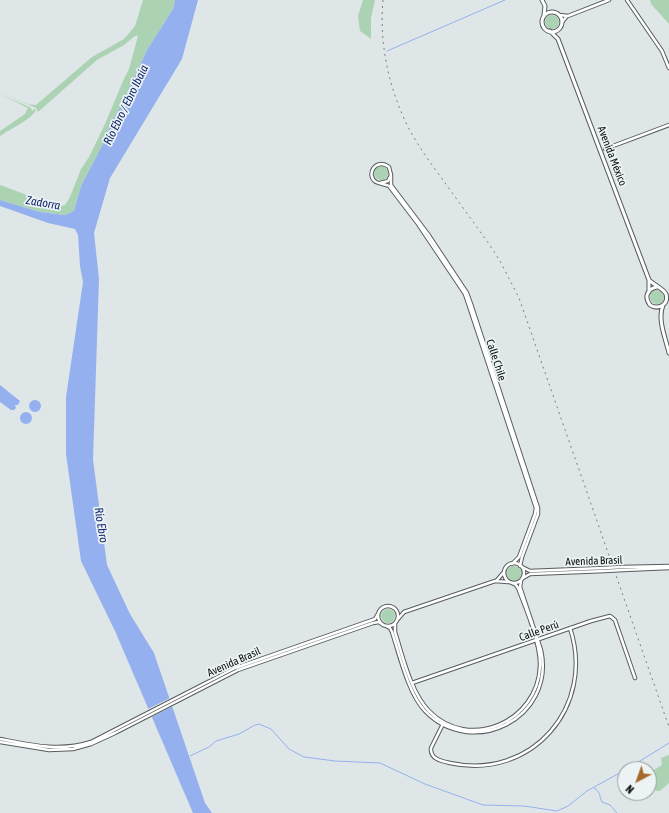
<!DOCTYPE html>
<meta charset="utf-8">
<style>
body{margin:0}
#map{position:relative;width:669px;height:813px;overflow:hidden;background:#dfe6e7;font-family:"Asap Condensed",sans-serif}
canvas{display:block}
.north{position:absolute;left:617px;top:761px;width:40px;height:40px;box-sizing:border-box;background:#ecf3f4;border:1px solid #929798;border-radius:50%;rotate:221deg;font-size:11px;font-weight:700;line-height:16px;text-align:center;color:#0b0d0d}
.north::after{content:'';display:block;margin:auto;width:14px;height:18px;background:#a56a2c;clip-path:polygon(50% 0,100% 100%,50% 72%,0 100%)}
</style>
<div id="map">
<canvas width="669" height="813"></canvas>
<div class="north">N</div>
</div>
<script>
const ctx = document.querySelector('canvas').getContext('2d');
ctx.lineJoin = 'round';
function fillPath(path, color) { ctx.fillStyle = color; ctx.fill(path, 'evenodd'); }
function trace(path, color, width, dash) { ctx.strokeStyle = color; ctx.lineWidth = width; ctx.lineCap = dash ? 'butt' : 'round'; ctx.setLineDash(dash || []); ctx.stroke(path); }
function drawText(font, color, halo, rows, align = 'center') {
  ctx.font = font + ' "Asap Condensed",sans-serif'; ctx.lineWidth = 3.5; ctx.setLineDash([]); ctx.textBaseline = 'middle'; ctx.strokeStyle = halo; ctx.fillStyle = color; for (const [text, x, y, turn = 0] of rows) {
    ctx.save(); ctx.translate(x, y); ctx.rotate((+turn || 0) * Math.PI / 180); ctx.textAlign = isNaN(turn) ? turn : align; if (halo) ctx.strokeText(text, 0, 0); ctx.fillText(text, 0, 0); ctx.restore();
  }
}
const green = new Path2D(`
 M143,0H175L173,9L147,50L121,106L111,123L106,138L81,186L74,211L65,215L40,212L0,200V185L19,192L57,207L65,205L70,197L81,169L89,157L105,124L123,81L129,69L138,36H135L124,45L97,60L38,112L36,108L0,92L26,104L36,105L92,57L124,39L135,26Z
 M363,0H375L371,18V39L360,31L358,16Z
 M650,0H669V24L651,4Z
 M545 22a7 7 0 1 1 14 0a7 7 0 1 1-14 0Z
 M0,94L27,106L31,108L32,111L34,109L36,110C31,120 10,129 0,136V131L25,114L28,108Z
 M374 173a7 7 0 1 1 14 0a7 7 0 1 1-14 0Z
 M650 297a7 7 0 1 1 14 0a7 7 0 1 1-14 0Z
 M506 574a8 8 0 1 1 16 0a8 8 0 1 1-16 0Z
 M381 616a7 7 0 1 1 14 0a7 7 0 1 1-14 0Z
 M669,755V783L660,791H656L651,785V781L656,779L652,771L662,765L661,758Z`);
const water = new Path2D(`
 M175,0H198L182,59L110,178L94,233L99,279L93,460L107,565L130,614L154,653L205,803L212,813H193L115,631L81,561L66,454V397L83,282L80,266L78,235L75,229L48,223L0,206V200L40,212L65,215L74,211L81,186L106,138L111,123L121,106L147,50L173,9Z
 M0,385L20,401L18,405H15L16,408L14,410H11L0,402Z
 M29 406a6 6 0 1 1 12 0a6 6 0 1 1-12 0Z
 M20 418a6 6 0 1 1 12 0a6 6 0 1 1-12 0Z`);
const pier = new Path2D(`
 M172,697L175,705L150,718L146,710Z`);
const stream = new Path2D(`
 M387,51L505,0
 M190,756L209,747L216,741L239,734L255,725L259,724L271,729L289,749L304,757L335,761L380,763L425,784L483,805L524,806L557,811L568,806L587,791L625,770
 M627,769L669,743
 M594,788C601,792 599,796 602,802L610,805L617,813`);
const minor = new Path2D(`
 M627,0L662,51L669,68
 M559,15L568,16L609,0
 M562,22L567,16
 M605,149L669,125
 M391,177V185L428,234L467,293L471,304L538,508V514L522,557L520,566
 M380,183L388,181L391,175L389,167C376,157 365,175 376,182C380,184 385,184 389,186L418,224L465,294L469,306L536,508L535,514L519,557L512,564
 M504 573a10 10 0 1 1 20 0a10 10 0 1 1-20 0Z
 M522,567L530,571L604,568
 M623,567L669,566
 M623,570L669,568
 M523,578L530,574L605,571
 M497,580L504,572
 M378 616a10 10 0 1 1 20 0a10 10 0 1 1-20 0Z
 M398,619L404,612L495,581L508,582
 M395,624V632C403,657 411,693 429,711C469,752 538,722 540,666C541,645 526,608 518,588L516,585L512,583
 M386,626L390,628L392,632C400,656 408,693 425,711C472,760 556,718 541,650L520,587L521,581
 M412,683L591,621L610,616L615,620L635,678
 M443,724L431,748C430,759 441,761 450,763C532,781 596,706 570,628
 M0,739C31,745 60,752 91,742L235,668L375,619L379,612
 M0,742L49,750L73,749L91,744L115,733L238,670L373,623L379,622L383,625`);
const major = new Path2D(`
 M542,0L545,6L544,15
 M542 22a10 10 0 1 1 20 0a10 10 0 1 1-20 0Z
 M550,31L558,39L649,280V292
 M649,280C654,285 664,289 666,294C669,305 658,310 650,305C644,297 647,289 657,287
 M663,305C657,320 666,339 669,353`);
const rail = new Path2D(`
 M383,0C379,45 389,89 409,129C419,147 431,164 443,180C458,201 474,223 489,244L500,261L519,298L669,727`);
const minorBridge = new Path2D(`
 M604,568L623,567
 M605,571L623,570`);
const streetNames = [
 ["Avenida México",612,156,69],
 ["Calle Chile",496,360,72],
 ["Avenida Brasil",594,561,-2],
 ["Calle Perú",539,631,-20],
 ["Avenida Brasil",234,662,-24]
];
const waterNames = [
 ["Río Ebro / Ebro Ibaia",126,105,-64],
 ["Zadorra",43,203,10],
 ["Río Ebro",101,525,81]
];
fillPath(green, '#abd3b3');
fillPath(water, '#95b0ee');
fillPath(pier, '#dfe6e7');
trace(stream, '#95b0ee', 1);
trace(minor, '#575c5d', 4.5);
trace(major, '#575c5d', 5);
trace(minor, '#fff', 2.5);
trace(major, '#fff', 3);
trace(rail, '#7a7f7f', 1, [2, 4]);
trace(minorBridge, '#575c5d', 4.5, []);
trace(minorBridge, '#fff', 2.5);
drawText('11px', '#0b0d0d', '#ecf3f4', streetNames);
drawText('italic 12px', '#11276c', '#ecf3f4', waterNames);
</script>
